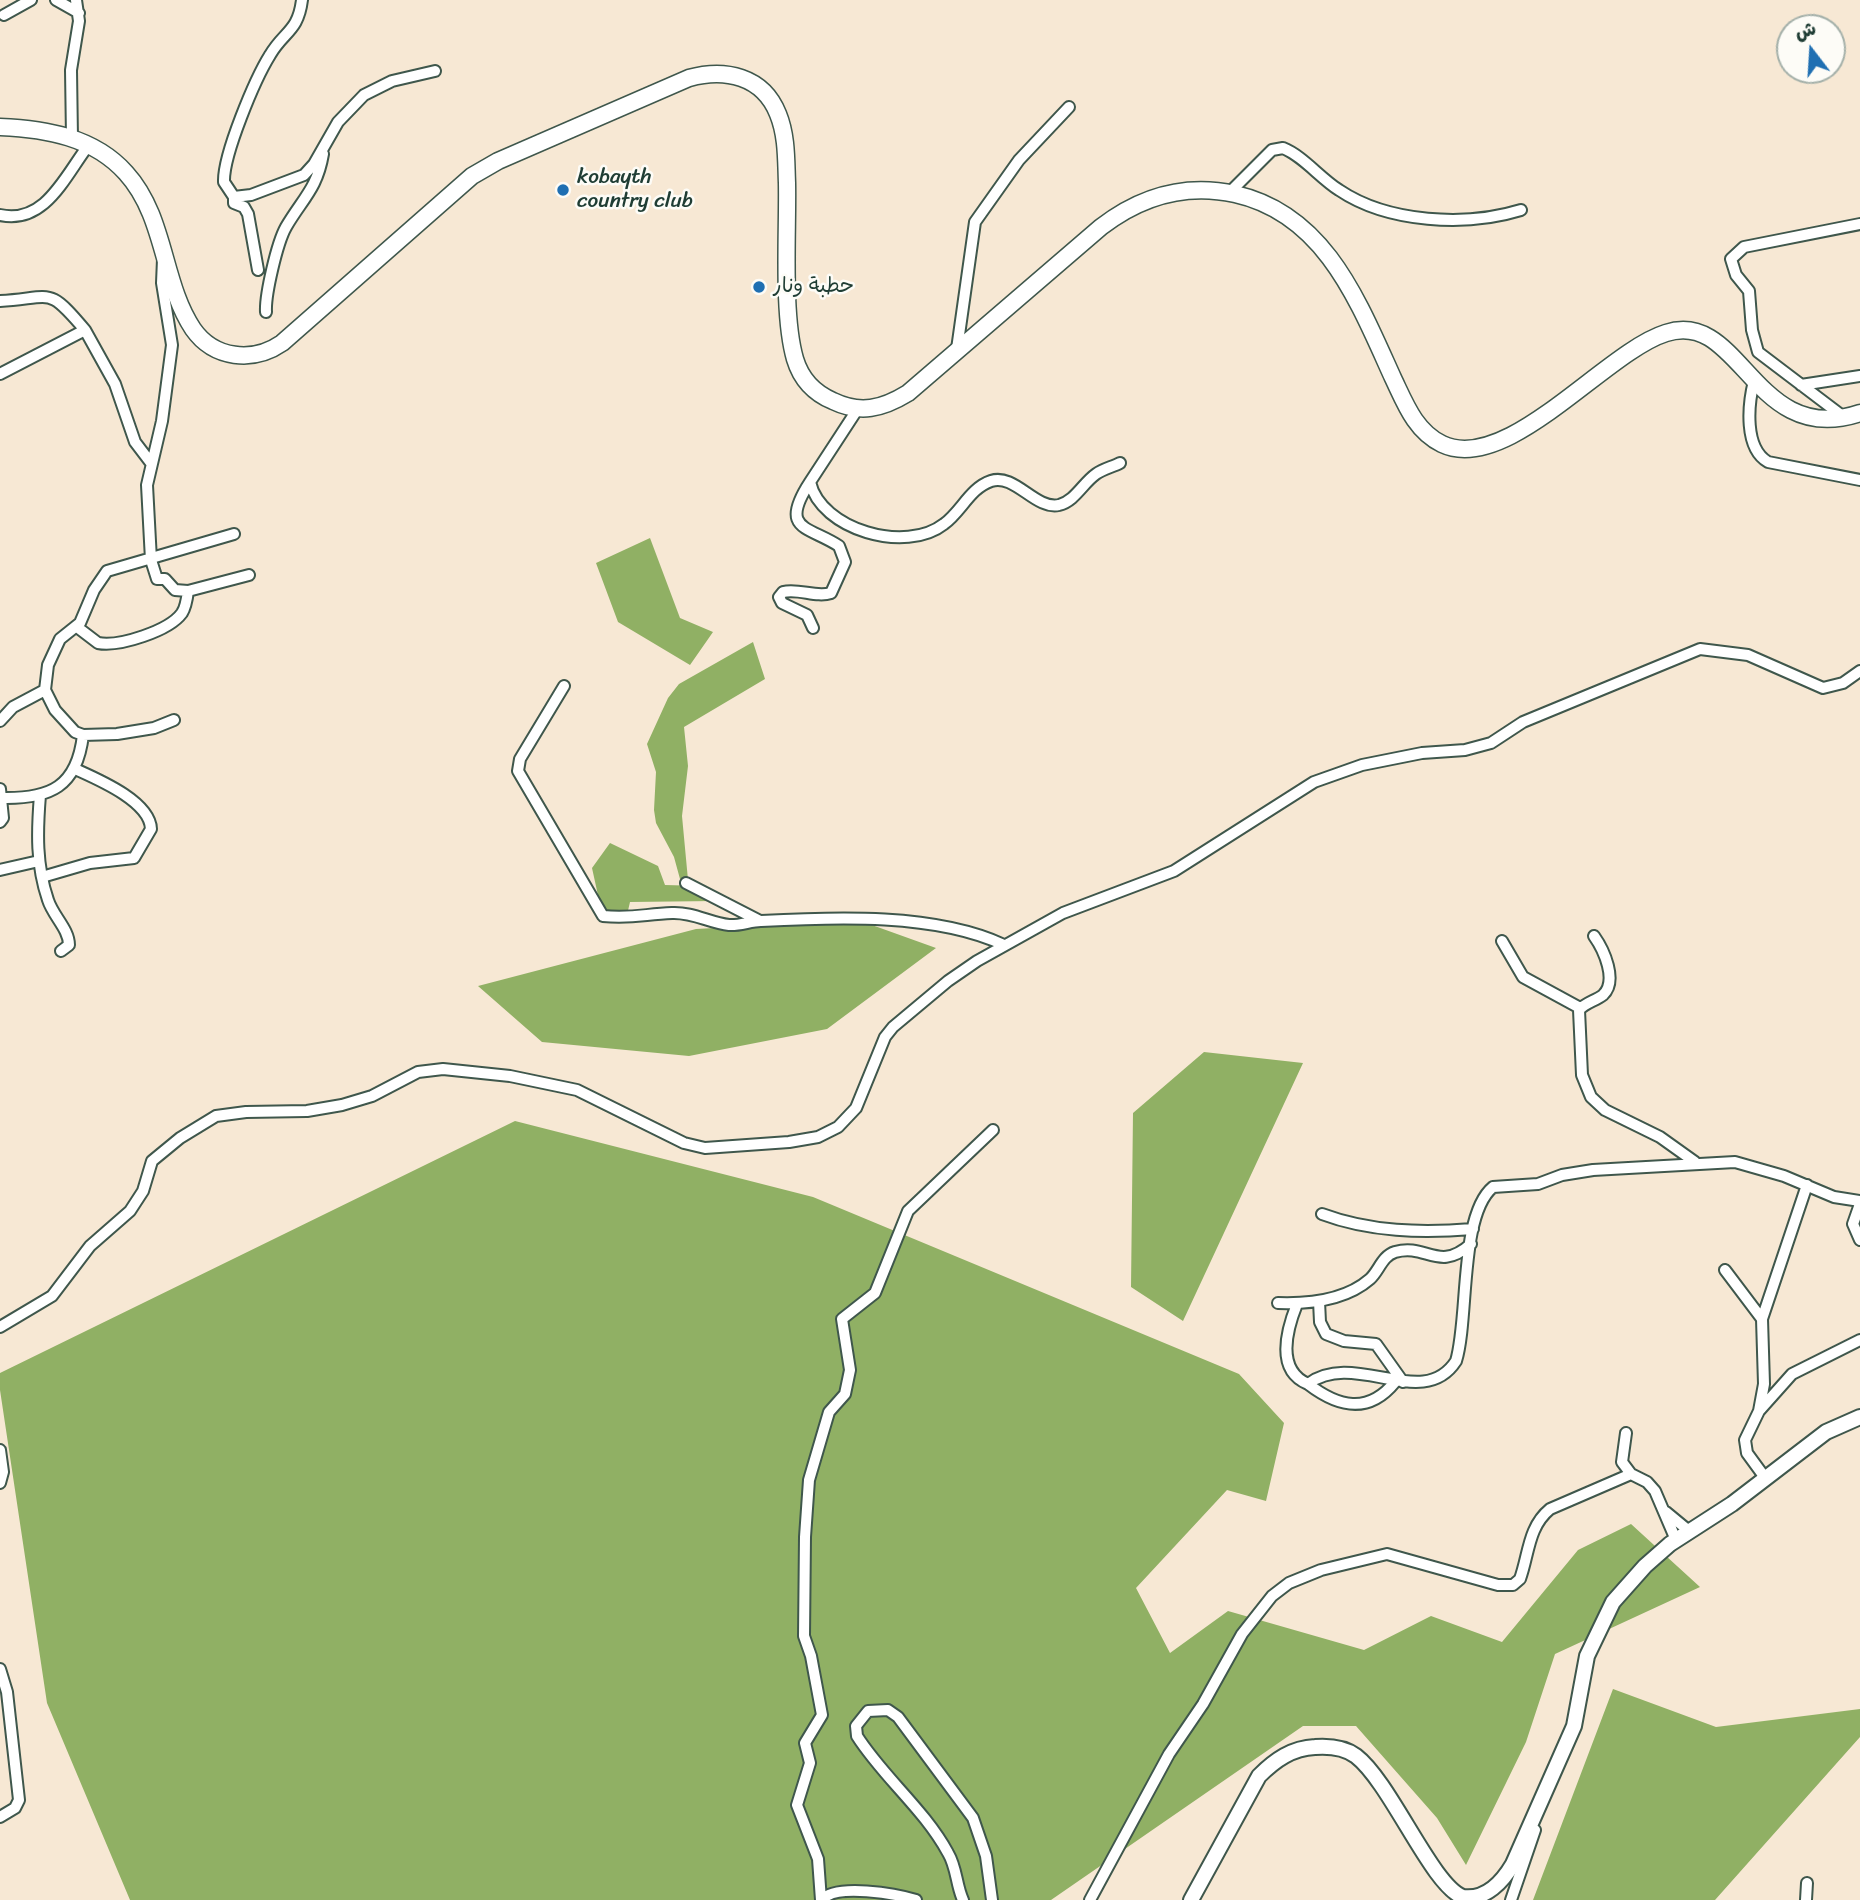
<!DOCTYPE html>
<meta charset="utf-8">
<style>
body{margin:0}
#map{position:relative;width:1860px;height:1900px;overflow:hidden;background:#f7e8d4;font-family:Sriracha,"Playpen Sans Arabic",sans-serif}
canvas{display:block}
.north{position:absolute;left:1776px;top:14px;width:70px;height:70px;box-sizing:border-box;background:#fdfcf7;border:2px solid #a4b0a9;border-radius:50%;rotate:343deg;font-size:19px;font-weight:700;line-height:28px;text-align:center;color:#1f3d34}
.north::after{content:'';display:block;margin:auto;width:24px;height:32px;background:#1f6fb2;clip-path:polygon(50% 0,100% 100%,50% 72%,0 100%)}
</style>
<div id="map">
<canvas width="1860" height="1900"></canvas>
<div class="north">ش</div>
</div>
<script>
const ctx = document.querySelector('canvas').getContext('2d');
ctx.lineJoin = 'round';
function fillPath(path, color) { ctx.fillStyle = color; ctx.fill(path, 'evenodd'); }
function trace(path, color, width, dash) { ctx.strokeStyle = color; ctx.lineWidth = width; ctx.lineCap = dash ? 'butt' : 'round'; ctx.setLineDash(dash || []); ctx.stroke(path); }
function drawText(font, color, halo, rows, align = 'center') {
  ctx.font = font + ' Sriracha,"Playpen Sans Arabic",sans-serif'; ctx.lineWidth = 5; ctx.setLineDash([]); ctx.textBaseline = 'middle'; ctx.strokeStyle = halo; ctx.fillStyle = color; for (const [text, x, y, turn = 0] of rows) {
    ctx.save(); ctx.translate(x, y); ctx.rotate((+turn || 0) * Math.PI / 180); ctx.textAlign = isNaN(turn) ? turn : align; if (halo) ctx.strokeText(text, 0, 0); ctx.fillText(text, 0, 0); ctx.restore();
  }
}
const forest = new Path2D(`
 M650,538L680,618L713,632L690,665L618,622L596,563Z
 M753,642L765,679L684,727L688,766L682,816L688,880L680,879L674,857L656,823L654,810L656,772L647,744L668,698L679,684Z
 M610,843L658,866L665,885L702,886L715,901L630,902L627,915L603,918L592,868Z
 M858,920L936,948L827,1029L689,1056L542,1042L478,986L696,929Z
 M1204,1052L1303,1063L1183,1321L1131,1287L1133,1113Z
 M515,1121L813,1197L1239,1374L1284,1423L1266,1501L1227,1490L1136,1588L1170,1653L1228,1611L1364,1650L1431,1616L1502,1642L1578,1550L1631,1524L1700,1587L1555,1654L1526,1742L1466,1865L1437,1818L1356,1726H1303L1051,1900H130L47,1703L0,1390V1373Z
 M1613,1689L1716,1727L1860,1709V1737L1715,1900H1533Z`);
const minor = new Path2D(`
 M56,0L79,13
 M302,0C298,32 284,31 270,55C255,79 223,155 224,182L234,197L251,195L304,175L314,164L338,122L364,95L392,81L435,71
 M4,15L31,0
 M72,138L71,70L79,21L76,0
 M1229,193L1272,150L1283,148C1303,156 1320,178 1339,190C1388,223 1466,227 1521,210
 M234,197V203L244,207L248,214L258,270
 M0,215C45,225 65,176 88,146
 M163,259L162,283L172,345L162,421L147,485L151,560L157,579H165L175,590L188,591
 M0,301C53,298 47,285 85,330
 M266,312C265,295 277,243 286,227C303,198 317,189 323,154
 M957,349L975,222L1019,160L1069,107
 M0,374L85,330L115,384L135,442L151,463
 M1754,381C1748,405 1744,448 1768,462L1860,480
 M1801,385L1860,376
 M857,410L810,482C821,530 906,554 944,524C961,512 970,488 991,481C1015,473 1035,510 1059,505C1075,501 1083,483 1096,474C1103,469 1112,467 1120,463
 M1845,418L1758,352L1752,330L1749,291L1736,275L1731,259L1744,247L1860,224
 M810,482C778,531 809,526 839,546L845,562L831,593C816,598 799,588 783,592L779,597L782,603L807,615L813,628
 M77,627L98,643C119,647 169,631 182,613C186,607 187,599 188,591L249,575
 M564,686L520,759L518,771L603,916C632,919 645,914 672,913C693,912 710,923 729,925C739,926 751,921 761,921C835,917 936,913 1004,945
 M174,720L154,728L117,734L83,735L75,732L55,710L45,690L48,665L60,639L80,623L94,590L107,571L234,534
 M0,721L13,707L45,690
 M0,789L3,818L0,822
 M40,795C37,832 36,865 48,900C53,916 69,929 69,945L61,951
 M2,798C50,799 77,787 83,735
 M0,870L39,861
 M42,877L90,863L134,858L151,829C150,801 97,779 75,769
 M686,883L760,921
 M1594,936C1604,950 1618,981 1603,995C1595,1001 1585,1003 1579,1010L1582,1075L1591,1097L1605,1110L1660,1137L1695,1162
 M1502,941L1523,977L1580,1008
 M1860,1204L1853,1224L1860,1240
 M1322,1214C1370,1232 1422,1233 1473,1229
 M1725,1270L1762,1319
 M1319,1301L1320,1322L1326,1334L1344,1341L1376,1344L1403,1382
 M1278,1303C1308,1304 1346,1300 1370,1279C1379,1271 1382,1256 1395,1252C1427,1243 1438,1273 1471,1244
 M1297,1304C1287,1329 1275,1370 1308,1384C1355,1349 1423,1412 1456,1361C1469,1319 1459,1215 1493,1187L1538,1184L1562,1175L1593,1170L1735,1162L1784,1176L1834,1197L1860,1201
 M0,1327L52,1296L90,1246L130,1211L143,1191L152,1161L180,1138L216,1116L246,1112L307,1111L342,1105L372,1096L418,1072L443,1069L510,1076L577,1090L684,1143L705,1148L789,1142L818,1137L838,1127L856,1108L885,1037L893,1027L948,981L977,961L1063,913L1174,871L1314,782L1362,765L1422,753L1465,750L1491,743L1523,722L1700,649L1748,655L1823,688L1843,683L1860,671
 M1308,1384C1338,1407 1368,1415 1395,1382
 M1759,1411L1792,1374L1860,1340
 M1626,1433L1622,1462L1631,1474
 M0,1450L3,1472L0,1483
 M1766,1479L1747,1453L1745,1440L1759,1411L1764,1384L1762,1319L1807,1185
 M1666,1512L1689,1531
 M0,1669L7,1692L19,1800L15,1808L0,1817
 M821,1900L818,1859L797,1805L810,1763L805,1743L822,1715L811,1656L804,1636L805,1537L809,1480L829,1412L845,1394L850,1370L842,1319L875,1293L908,1211L993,1130
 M822,1900C835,1883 897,1894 916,1900
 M963,1900C956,1885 957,1868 948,1853C924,1809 883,1777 857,1736L856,1726L868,1711L888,1710L898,1717L973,1818L986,1856L992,1900
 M1090,1900L1169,1754L1203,1704L1242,1634L1272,1596L1289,1583L1321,1570L1387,1554L1498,1585H1513L1520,1579C1529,1554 1528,1527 1550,1509L1631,1474L1647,1482L1655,1491L1676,1540
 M1511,1900L1535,1830
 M1806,1900L1807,1883`);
const tertiary = new Path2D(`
 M1191,1900L1259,1776C1275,1760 1292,1748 1315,1747C1329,1746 1344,1747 1356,1756C1391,1783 1432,1886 1463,1897C1486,1900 1503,1881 1513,1864L1574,1726L1587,1656L1613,1602L1645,1566L1670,1544L1732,1504L1826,1432L1860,1417`);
const secondary = new Path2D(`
 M0,127C46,129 94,137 126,173C166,217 162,283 193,329C214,359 253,363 282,343L472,176L498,161L689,78C725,68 763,76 778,114C787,136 786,160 787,183C788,231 782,314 795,359C801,379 814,393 833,401C860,414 882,409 908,393L1101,227C1140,197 1185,183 1235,194C1325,214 1358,301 1393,378C1405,403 1415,431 1442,444C1507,475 1605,352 1666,333C1741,308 1754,449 1860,413`);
const markers = [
 [563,190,7,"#1f6fb2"],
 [759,287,7,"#1f6fb2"]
];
const poiNames = [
 ["kobayth",577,178],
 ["country club",577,202],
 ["حطبة ونار",773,287]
];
fillPath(forest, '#90b064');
trace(minor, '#3f574c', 14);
trace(tertiary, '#3f574c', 18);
trace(secondary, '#3f574c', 19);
trace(minor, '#fff', 10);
trace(tertiary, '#fff', 14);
trace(secondary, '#fff', 16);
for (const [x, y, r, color] of markers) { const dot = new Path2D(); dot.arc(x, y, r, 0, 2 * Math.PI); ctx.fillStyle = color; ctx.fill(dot); trace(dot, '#fdfcf7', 2.5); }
drawText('21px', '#1f3d34', '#fdfcf7', poiNames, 'left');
</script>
